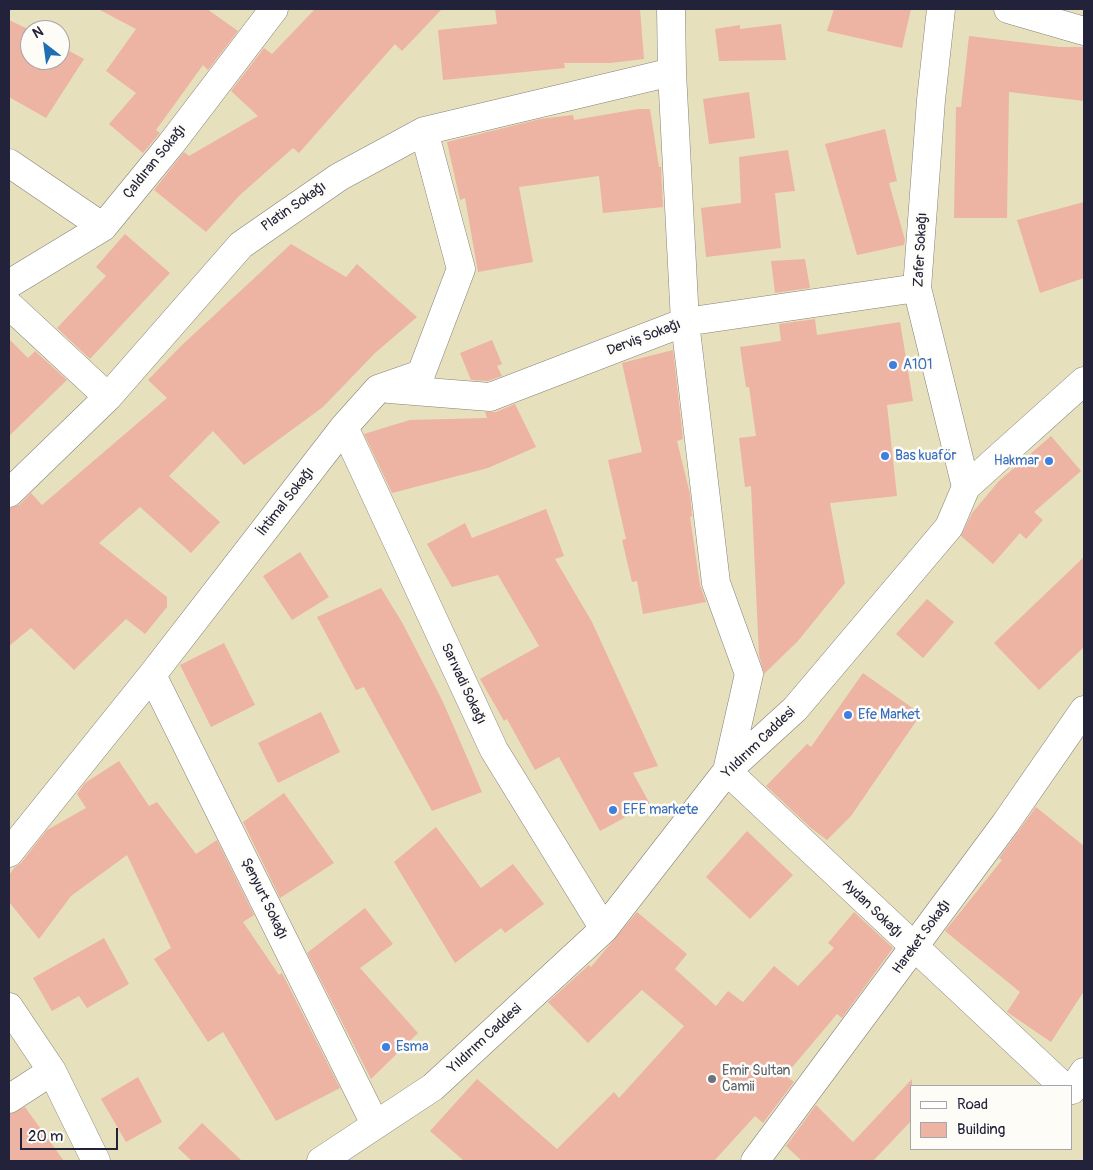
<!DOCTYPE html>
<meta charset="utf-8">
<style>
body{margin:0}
#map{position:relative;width:1093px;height:1170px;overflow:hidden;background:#e7e0bc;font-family:Pangolin,sans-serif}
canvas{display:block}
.frame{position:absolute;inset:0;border:10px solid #22223b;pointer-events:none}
.legend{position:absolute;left:910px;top:1085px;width:162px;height:65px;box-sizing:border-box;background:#fdfcf7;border:1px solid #a5a5ac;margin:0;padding:6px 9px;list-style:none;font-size:15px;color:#22223b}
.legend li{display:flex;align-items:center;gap:10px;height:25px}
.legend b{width:25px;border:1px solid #a5a5ac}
.north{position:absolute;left:20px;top:20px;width:50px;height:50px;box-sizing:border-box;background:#fdfcf7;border:1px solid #a5a5ac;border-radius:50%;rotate:330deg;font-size:14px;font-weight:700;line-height:20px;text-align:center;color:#22223b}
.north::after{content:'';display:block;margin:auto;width:18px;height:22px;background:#1f6fb2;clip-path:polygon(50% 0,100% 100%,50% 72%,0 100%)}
.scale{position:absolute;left:20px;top:1128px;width:98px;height:22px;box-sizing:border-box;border:2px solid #22223b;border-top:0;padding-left:6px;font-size:15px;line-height:18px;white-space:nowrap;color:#22223b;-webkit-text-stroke:4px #fdfcf7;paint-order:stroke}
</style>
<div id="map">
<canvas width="1093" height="1170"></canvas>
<div class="frame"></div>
<ul class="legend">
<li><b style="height:6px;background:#fff"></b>Road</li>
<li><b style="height:14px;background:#edb3a3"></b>Building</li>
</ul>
<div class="north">N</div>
<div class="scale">20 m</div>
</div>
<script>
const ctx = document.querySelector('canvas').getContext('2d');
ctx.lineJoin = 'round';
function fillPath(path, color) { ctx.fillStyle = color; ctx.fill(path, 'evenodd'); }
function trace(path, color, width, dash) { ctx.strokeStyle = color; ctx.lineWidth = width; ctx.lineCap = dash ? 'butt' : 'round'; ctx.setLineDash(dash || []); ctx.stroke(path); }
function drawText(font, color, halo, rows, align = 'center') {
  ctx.font = font + ' Pangolin,sans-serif'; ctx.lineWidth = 5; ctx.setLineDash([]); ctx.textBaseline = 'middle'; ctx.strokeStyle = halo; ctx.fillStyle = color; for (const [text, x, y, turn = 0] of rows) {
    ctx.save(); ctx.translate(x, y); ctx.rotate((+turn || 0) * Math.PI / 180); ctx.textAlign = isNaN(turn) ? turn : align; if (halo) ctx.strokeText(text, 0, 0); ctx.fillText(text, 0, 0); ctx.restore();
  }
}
const building = new Path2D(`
 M98,9H207L238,31L208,70L203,65L156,130L160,133L143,153L109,124L136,93L106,71L136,29Z
 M315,9H442L402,51L395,44L299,153L293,148L240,195L206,232L154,190L184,152L189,156L258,116L231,91L264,48L272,54Z
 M495,9H640L644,59L610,63H564L565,68L443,80L438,30L497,24Z
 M834,9H911L902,48L827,31Z
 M9,20L30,30V60H60V46L84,59L46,118L9,97Z
 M781,24L786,60L719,61L715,29L740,25V29Z
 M969,36L1060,47H1084V101L1009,92L1007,218H954L956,107H961Z
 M749,92L755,138L709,144L703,99Z
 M638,109H650L659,167H661L663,207L603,213L599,176L519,187L533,262L478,272L465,198L460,200L447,142L540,119L573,115L574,120Z
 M885,129L897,181L889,183L905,240L904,245L857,255L825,144Z
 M788,150L795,191L775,193L781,248L706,257L701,208L741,203L739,157Z
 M1084,202V278L1040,293L1017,220Z
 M125,234L170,273L90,359L57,328L106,276L96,267Z
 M291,244L346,277L357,264L417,317L375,353L323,407L244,465L213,431L169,476L220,522L191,553L140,507L99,543L167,597V607L145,634L126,619L74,670L31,628L9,646V508L19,505L31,493L42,505L167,398L148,380L181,346Z
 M805,259L810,288L775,293L771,261Z
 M815,319L817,335L900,322L913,401L887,405L897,496L830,503L845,583L798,641L764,674L759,655L751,486L745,487L739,438L756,436L749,387H746L740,347L781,341L779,324Z
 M9,339L28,358L35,351L67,380L9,436Z
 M492,340L502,364L497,366L502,376L488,381L471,380L460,353Z
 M673,350L683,439L677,441L690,494L692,516L690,517L700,585L706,602L643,614L637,581L632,582L622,540L626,539L608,460L642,452L622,363Z
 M515,404L536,447L488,468L392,493L364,434L410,420L487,418L485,412H496Z
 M1051,436L1081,471L1034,512L1043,520L1026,539L1020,533L993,564L961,536L972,513L999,481Z
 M546,509L564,556L555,559L592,622L658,766L633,773L650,804L600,831L559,757L535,770L507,719L504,721L480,679L539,646L498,575L452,587L427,544L465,523L472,538Z
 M300,552L329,597L292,620L263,576Z
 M1084,557V647L1039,690L994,643Z
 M381,588L403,624L443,702L482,792L432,811L364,687L356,690L317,617Z
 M927,599L954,622L923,658L896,634Z
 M224,643L255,705L211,727L180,665Z
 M863,673L921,714L851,816L827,840L811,828L766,786L807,744L811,747Z
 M321,712L340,752L278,783L258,743Z
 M119,761L149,806L157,802L196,854L217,840L254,915L243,922L279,975L282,973L340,1088L276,1121L223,1032L208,1042L154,959L171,948L127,855L71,896L39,939L9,902V875L14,868L21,863L47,830L86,808L77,794L85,783Z
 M284,793L334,863L280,898L243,822Z
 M1036,807L1084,846V991L1051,1042L1007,1012L1020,992L945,931L1002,860L999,858Z
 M436,827L481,888L513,864L544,904L505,933L501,928L455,963L394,862Z
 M747,831L793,875L750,919L706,877Z
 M365,908L393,944L360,968L418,1033L371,1079L307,953Z
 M637,912L687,954L675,969L716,1006L728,991L743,1002L774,966L798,986L834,948L828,943L854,912L893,948L842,1018L837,1014L789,1071L792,1074L789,1078L794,1082L763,1123L755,1116L714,1161H464L430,1131L477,1079L557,1149L614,1092L619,1098L684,1026L642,990L588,1043L548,1002L589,965L591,967Z
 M104,938L129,984L87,1008L79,996L52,1011L33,978Z
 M138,1077L162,1122L126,1142L101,1099Z
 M912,1079V1120L873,1161H802L786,1146L816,1105L853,1142Z
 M25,1107L64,1161H9V1114Z
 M202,1123L242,1161H192L178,1148Z`);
const street = new Path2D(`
 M671,9L672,72L685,322L716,583L749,674L727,771L1063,1086
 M941,9L931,100L917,288L966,487
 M1008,9L1084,31
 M9,163L103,227
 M9,284L103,227L171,144L274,9
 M9,305L108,397
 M389,389L490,397L685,322L917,288
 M344,427L494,750L604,929
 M9,493L108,397L241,245L339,177L424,131L672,72
 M152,675L375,1124
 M9,853L152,675L344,427L378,389L421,374L461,269L424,131
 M9,1007L52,1071L96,1161
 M1072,1090L1084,1072
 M9,1099L52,1071
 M321,1161L433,1087L604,929L727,771L795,709L949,527L966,487L1084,381
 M755,1161L1005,824L1084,710`);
const markers = [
 [893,365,5,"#3f7fe0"],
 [885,456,5,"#3f7fe0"],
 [1049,461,5,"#3f7fe0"],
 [848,715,5,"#3f7fe0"],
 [613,810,5,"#3f7fe0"],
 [386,1047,5,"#3f7fe0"],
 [712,1079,5,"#6b7280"]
];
const streetNames = [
 ["Çaldıran Sokağı",155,162,-51],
 ["Platin Sokağı",294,207,-35],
 ["Zafer Sokağı",921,250,-87],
 ["Derviş Sokağı",644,338,-21],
 ["İhtimal Sokağı",286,502,-52],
 ["Sarıvadi Sokağı",463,684,65],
 ["Yıldırım Caddesi",759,743,-44],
 ["Şenyurt Sokağı",264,899,64],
 ["Aydan Sokağı",872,909,44],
 ["Hareket Sokağı",922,937,-54],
 ["Yıldırım Caddesi",485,1039,-43]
];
const shopNames = [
 ["A101",903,365],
 ["Bas kuaför",895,456],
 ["Hakmar",1039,461,"right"],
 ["Efe Market",858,715],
 ["EFE markete",623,810],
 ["Esma",396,1047]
];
const worshipNames = [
 ["Emir Sultan",722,1071],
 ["Camii",722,1087]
];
fillPath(building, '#edb3a3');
trace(street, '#84817c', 29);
trace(street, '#fff', 28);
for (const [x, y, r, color] of markers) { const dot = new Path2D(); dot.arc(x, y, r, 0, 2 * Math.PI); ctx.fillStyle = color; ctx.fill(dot); trace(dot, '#fdfcf7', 2); }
drawText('14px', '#22223b', '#fdfcf7', streetNames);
drawText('14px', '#366cbe', '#fdfcf7', shopNames, 'left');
drawText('14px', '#5b616d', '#fdfcf7', worshipNames, 'left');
</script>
